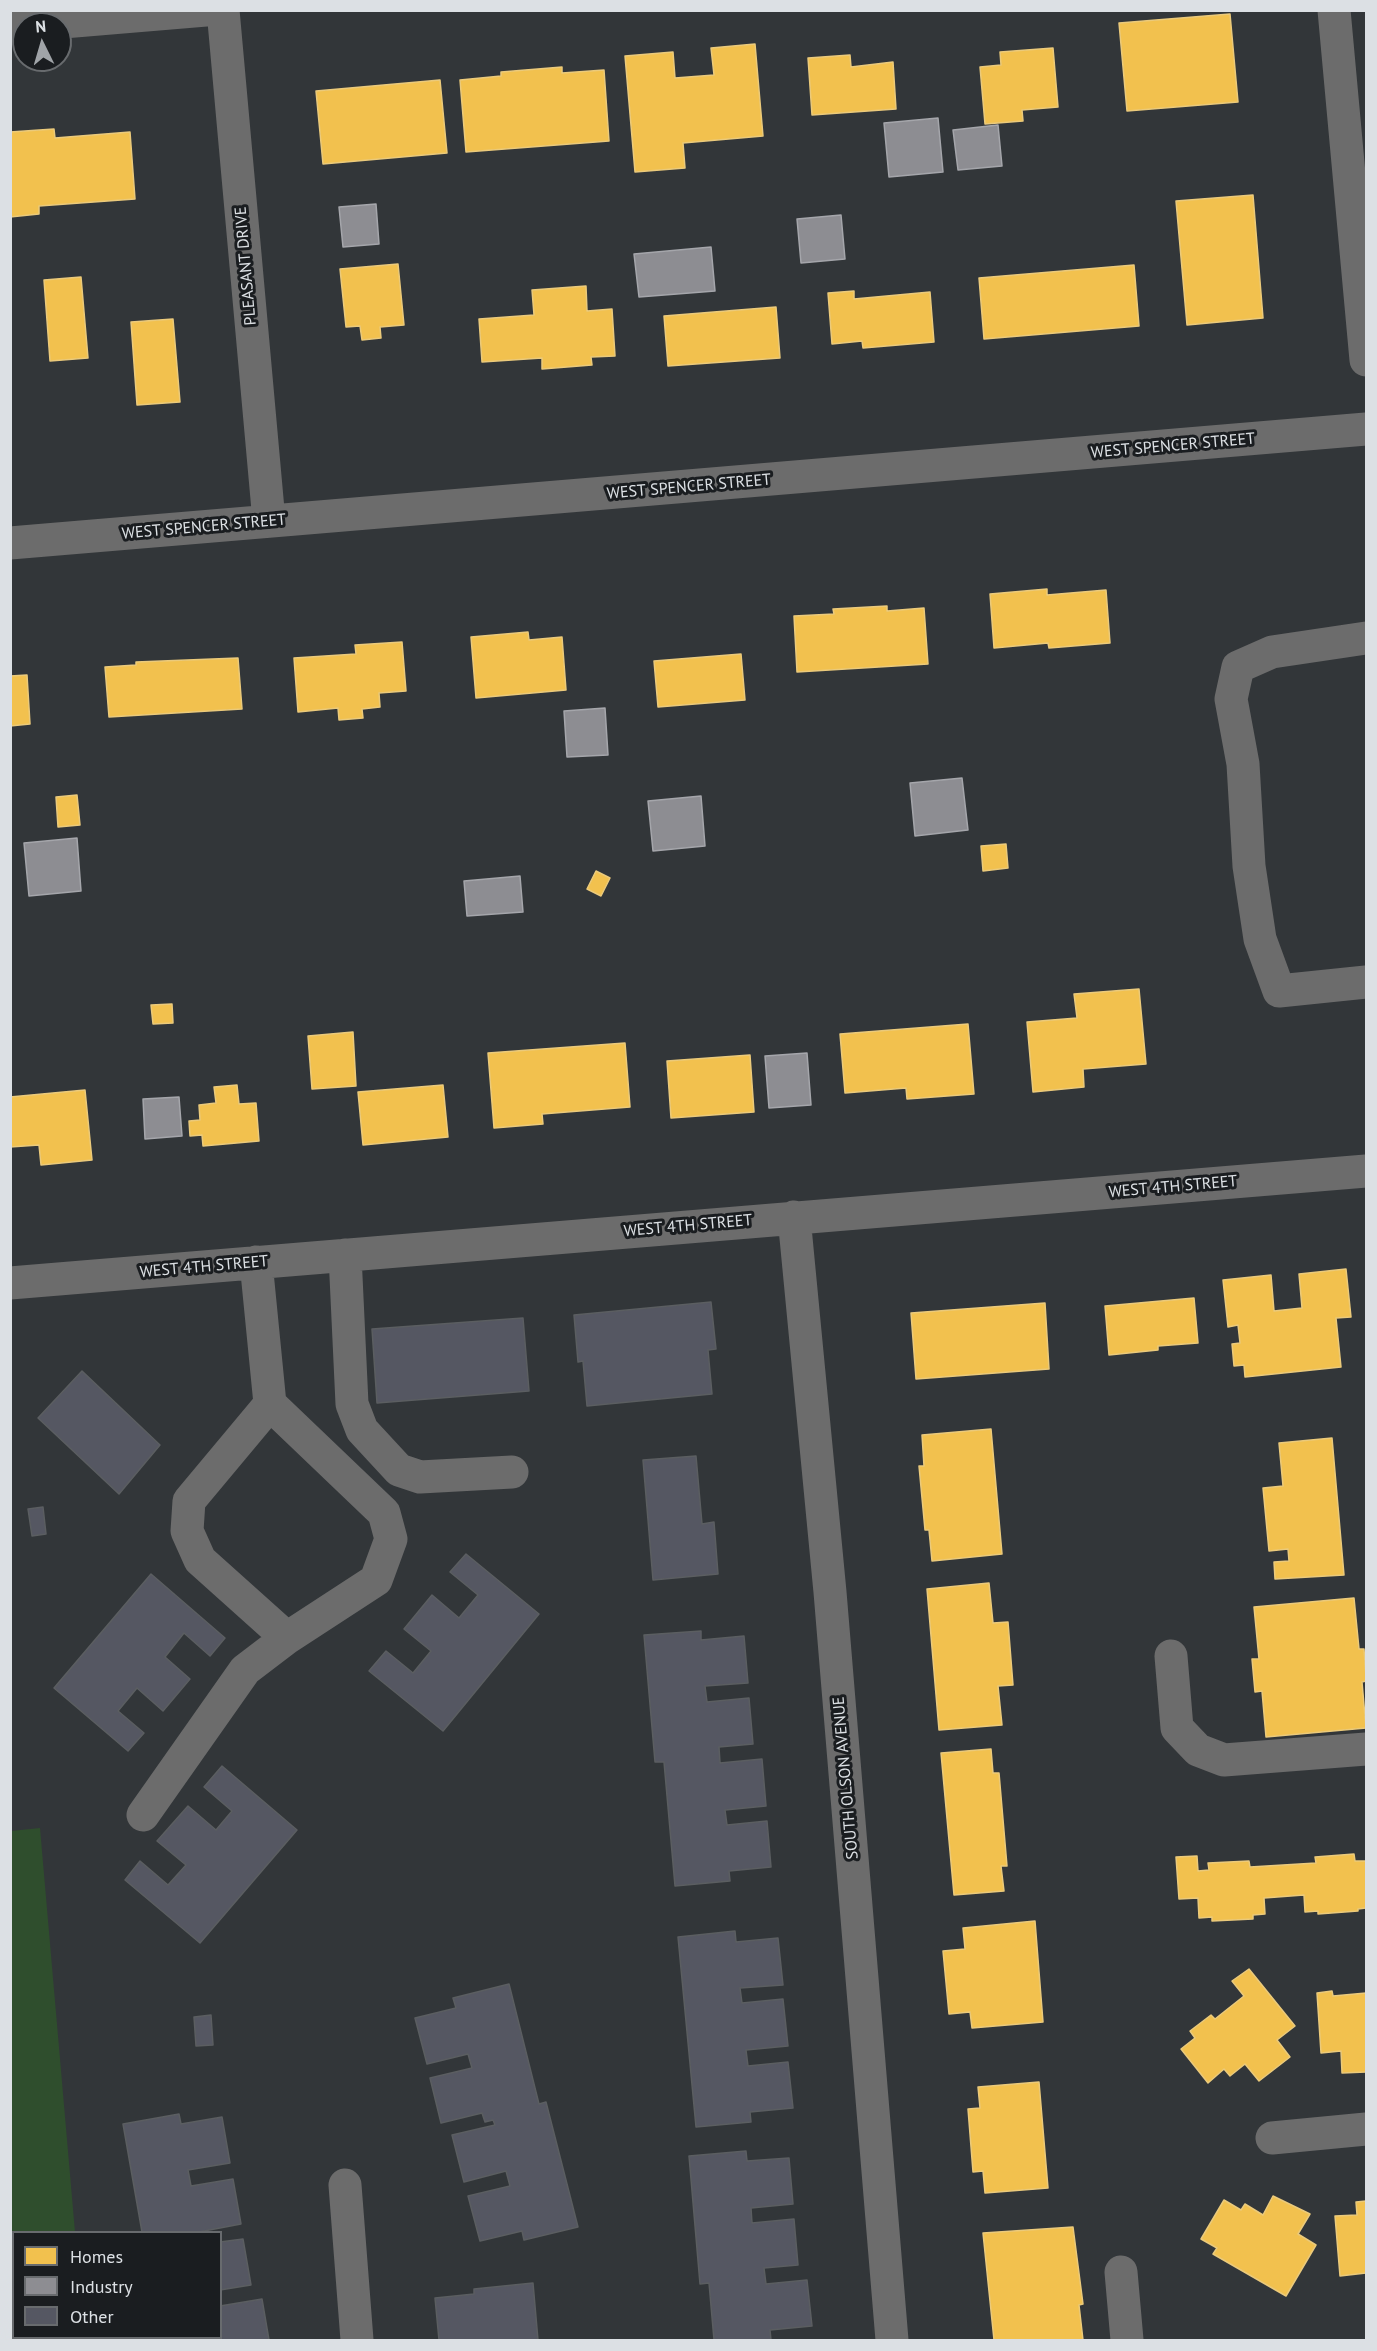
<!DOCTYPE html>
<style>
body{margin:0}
#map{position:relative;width:1377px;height:2351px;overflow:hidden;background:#323639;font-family:"PT Sans",sans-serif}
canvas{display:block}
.frame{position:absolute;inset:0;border:12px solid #dce0e4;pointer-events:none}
.legend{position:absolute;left:12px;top:2231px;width:210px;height:108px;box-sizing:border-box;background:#1a1d20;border:2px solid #686b6e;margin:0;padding:8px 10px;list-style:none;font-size:18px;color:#dce0e4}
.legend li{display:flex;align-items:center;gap:12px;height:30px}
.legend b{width:30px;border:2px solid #686b6e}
.north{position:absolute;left:12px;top:12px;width:60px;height:60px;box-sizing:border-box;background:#1a1d20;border:2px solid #686b6e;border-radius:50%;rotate:355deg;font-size:16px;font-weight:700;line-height:24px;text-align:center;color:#dce0e4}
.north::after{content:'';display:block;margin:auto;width:21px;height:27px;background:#a0a4a8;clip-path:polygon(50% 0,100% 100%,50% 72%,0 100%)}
</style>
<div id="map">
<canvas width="1377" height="2351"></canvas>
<div class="frame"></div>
<ul class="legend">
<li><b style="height:16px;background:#f2c14e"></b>Homes</li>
<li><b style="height:16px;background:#8d8d92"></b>Industry</li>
<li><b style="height:16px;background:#555762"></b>Other</li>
</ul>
<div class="north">N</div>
</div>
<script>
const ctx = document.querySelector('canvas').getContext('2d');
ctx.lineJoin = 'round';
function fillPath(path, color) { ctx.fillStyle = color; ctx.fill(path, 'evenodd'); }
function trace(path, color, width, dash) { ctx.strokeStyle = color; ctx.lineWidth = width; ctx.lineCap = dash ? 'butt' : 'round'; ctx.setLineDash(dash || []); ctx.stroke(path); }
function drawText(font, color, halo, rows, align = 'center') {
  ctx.font = font + ' "PT Sans",sans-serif'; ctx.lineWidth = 6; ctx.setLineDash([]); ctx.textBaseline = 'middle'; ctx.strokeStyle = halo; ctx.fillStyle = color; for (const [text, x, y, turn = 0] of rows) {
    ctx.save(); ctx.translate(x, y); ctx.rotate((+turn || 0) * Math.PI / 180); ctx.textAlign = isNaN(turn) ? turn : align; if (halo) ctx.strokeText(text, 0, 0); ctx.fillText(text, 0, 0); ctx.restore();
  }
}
const green = new Path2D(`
 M40,1828L75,2232H14V2338H84L85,2340H11V1831Z`);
const homes = new Path2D(`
 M1230,14L1238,102L1127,111L1119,23Z
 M755,44L763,136L683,143L685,168L635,172L625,56L673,52L675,78L714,75L711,48Z
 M1053,48L1058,107L1022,110L1023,121L985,124L980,67L1001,65L1000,52Z
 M850,55L851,67L893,62L896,109L812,115L808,58Z
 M562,67V73L604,70L609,141L466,152L460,80L501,76V72Z
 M440,80L447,153L323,164L316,91Z
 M54,129L55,138L130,132L135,199L39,206V214L10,217V132Z
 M1253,195L1263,318L1187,325L1176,201Z
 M398,264L404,325L380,327L381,338L362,340L360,326L346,327L340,269Z
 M1134,265L1139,326L984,339L979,278Z
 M81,277L88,358L50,361L44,280Z
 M586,286L587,311L612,309L615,356L591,357L592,365L542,369V358L482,362L479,319L534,315L532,290Z
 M854,291V299L930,292L934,342L863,348L862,341L832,344L828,293Z
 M776,307L780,358L668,366L664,316Z
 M173,319L180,402L137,405L131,322Z
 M1047,589V595L1106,590L1110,643L1049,648L1048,643L994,648L990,594Z
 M887,606V611L924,608L928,664L797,672L794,616L834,614L833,609Z
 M528,632L529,640L562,637L566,690L476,698L471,637Z
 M402,642L406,691L379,693L380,707L362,709L363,718L339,720L338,708L298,712L294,658L356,654L355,645Z
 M741,654L745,700L658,707L654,661Z
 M238,658L242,709L109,717L105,667L136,665V662Z
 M27,675L30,724L10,726V676Z
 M77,795L80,825L58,827L56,797Z
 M1006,844L1008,868L983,871L981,846Z
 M596,871L610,878L601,896L587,889Z
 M1139,989L1146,1064L1083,1069L1084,1087L1033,1092L1027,1022L1077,1018L1074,994Z
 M172,1004L173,1023L153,1024L151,1005Z
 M968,1024L974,1094L907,1099L906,1088L845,1093L840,1034Z
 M353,1032L356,1086L312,1089L308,1036Z
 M625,1043L630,1107L542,1114L543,1124L494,1128L488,1053Z
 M750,1055L754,1112L671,1118L667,1061Z
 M237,1085L239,1104L256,1103L259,1141L203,1146L202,1135L190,1136L189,1121L200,1120L199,1105L216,1103L214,1087Z
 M443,1085L448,1137L363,1145L358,1092Z
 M85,1090L92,1160L41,1165L39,1145L10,1147V1097Z
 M1346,1269L1351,1317L1336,1318L1341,1367L1245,1377L1244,1365L1234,1366L1232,1344L1240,1343L1238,1325L1228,1327L1223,1280L1271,1275L1274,1311L1302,1308L1299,1274Z
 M1194,1298L1198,1343L1158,1346V1350L1109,1355L1105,1306Z
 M1045,1303L1049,1369L916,1379L911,1313Z
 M991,1429L1002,1554L932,1561L929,1530H925L919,1466H924L922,1435Z
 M1332,1438L1344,1575L1275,1579L1274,1562L1289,1561L1288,1549L1269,1551L1263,1488L1283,1486L1279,1443Z
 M989,1583L993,1623L1008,1622L1013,1685L998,1686L1002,1725L939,1730L927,1589Z
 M1354,1598L1359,1649H1364L1366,1677V1681L1362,1682L1366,1728L1266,1737L1262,1691L1255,1692L1252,1659H1259L1254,1607Z
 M991,1749L993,1773H999L1007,1866H1001L1004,1891L954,1895L941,1753Z
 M1354,1854L1355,1861H1366V1908L1358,1909V1911L1318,1914V1911L1305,1912L1304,1895L1264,1898L1265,1914L1253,1915V1919L1212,1921V1917L1199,1918L1198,1898L1179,1899L1176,1857L1197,1856L1198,1871L1209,1870L1208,1863L1249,1861L1250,1867L1316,1863L1315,1857Z
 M1035,1921L1043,2022L972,2028L970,2012L949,2014L943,1951L965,1949L963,1928Z
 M1249,1969L1295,2026L1277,2040L1290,2057L1259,2081L1245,2064L1230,2076L1224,2069L1208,2083L1181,2049L1195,2038L1190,2031L1211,2015L1215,2019L1244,1996L1232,1981Z
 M1332,1991L1333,1996L1366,1993V2072L1342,2073L1341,2051L1321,2053L1317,1993Z
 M1039,2082L1048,2188L985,2193L983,2171L973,2172L968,2109L980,2108L978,2087Z
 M1273,2196L1310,2214L1298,2234L1316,2245L1286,2296L1213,2254L1217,2248L1201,2239L1224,2200L1241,2210L1245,2204L1263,2215Z
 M1366,2201V2273L1340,2276L1335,2216L1357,2215L1356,2202Z
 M1073,2227L1083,2304L1079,2305L1083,2340H994L983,2233Z`);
const industry = new Path2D(`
 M938,118L943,172L889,177L884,123Z
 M998,125L1002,166L958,170L953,130Z
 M376,204L379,244L343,247L339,207Z
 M841,215L845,259L801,263L797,219Z
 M711,247L715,291L639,297L634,254Z
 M605,708L608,755L567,757L564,711Z
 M962,778L968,830L915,836L910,783Z
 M701,796L705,846L653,851L648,801Z
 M77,838L81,891L29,896L24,843Z
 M520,876L523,912L467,916L464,881Z
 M807,1053L811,1105L769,1108L765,1056Z
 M179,1097L182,1136L145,1139L143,1099Z`);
const building = new Path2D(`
 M711,1302L716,1349L708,1350L712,1394L587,1406L583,1361L578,1362L574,1315Z
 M523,1318L529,1391L377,1403L372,1329Z
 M82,1371L160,1445L119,1494L38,1418Z
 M696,1456L702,1524L714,1522L718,1574L653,1580L643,1460Z
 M43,1507L46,1534L32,1536L28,1509Z
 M466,1554L539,1614L443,1731L369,1671L386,1651L413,1673L431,1651L404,1629L432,1595L459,1618L478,1595L450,1572Z
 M151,1574L225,1638L210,1656L184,1633L165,1657L190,1679L163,1711L137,1688L118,1711L144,1733L128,1751L54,1688Z
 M701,1631V1640L744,1636L748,1683L705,1686L707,1702L749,1698L753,1744L719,1747L720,1763L762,1759L766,1806L725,1810L727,1825L767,1821L771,1867L729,1871L730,1881L675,1886L664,1762H655L644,1635Z
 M222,1766L297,1830L200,1943L125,1880L140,1861L168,1885L186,1865L157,1841L188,1806L216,1830L232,1811L204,1787Z
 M735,1931L736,1942L778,1938L783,1985L740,1988L742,2003L783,1999L788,2046L746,2050L748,2066L788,2062L793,2108L750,2112L751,2122L696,2127L678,1937Z
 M509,1984L539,2104L546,2102L578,2227L524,2240L522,2231L480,2241L468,2196L510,2186L506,2171L464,2182L452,2135L495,2125L493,2120L485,2122L482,2113L441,2123L430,2078L472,2068L468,2054L427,2064L415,2018L456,2008L453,1998Z
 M211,2015L213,2045L196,2046L194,2017Z
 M179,2114L181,2124L222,2117L230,2163L188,2170L191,2186L233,2179L241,2224L199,2232H142L123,2124Z
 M746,2151L747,2161L789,2158L793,2204L751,2208L752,2223L794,2219L798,2265L764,2268L766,2284L807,2280L812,2326L770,2330L771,2340H714L709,2283L700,2284L689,2156Z
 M243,2239L251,2285L220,2290V2242Z
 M533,2283L538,2340H439L435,2298L474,2294V2289Z
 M262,2299L269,2340H170L169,2338H220V2306Z`);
const minor = new Path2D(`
 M223,10L269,521
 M1334,10L1366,360
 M39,24L206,10
 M10,26L24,25
 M10,543L1366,429
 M1366,638L1272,652L1238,667L1231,699L1243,764L1249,866L1260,939L1279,991L1366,982
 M794,1217L830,1592L892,2340
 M345,1255L352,1404L362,1430L399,1470L420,1477L512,1472
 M10,1283L1366,1171
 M270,1404L189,1501L187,1531L200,1560L287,1638
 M1171,1656L1177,1728L1198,1750L1224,1760L1366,1749
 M143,1815L245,1670L287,1638L376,1580L391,1539L384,1513L270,1404L256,1262
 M1272,2138L1366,2129
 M345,2185L357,2340
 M1121,2272L1127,2340`);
const streetNames = [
 ["PLEASANT DRIVE",246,266,-95],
 ["WEST SPENCER STREET",1173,446,-5],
 ["WEST SPENCER STREET",689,487,-5],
 ["WEST SPENCER STREET",204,527,-5],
 ["WEST 4TH STREET",1173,1187,-5],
 ["WEST 4TH STREET",688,1226,-5],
 ["WEST 4TH STREET",204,1267,-5],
 ["SOUTH OLSON AVENUE",846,1778,-95]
];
fillPath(green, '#2f4e2d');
fillPath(homes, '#f2c14e');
trace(homes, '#ebca7b', 1.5);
fillPath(industry, '#8d8d92');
trace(industry, '#a5a6ab', 1.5);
fillPath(building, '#555762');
trace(building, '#5b5e61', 1.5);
trace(minor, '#6c6c6c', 33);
drawText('16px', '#dce0e4', '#1a1d20', streetNames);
</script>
